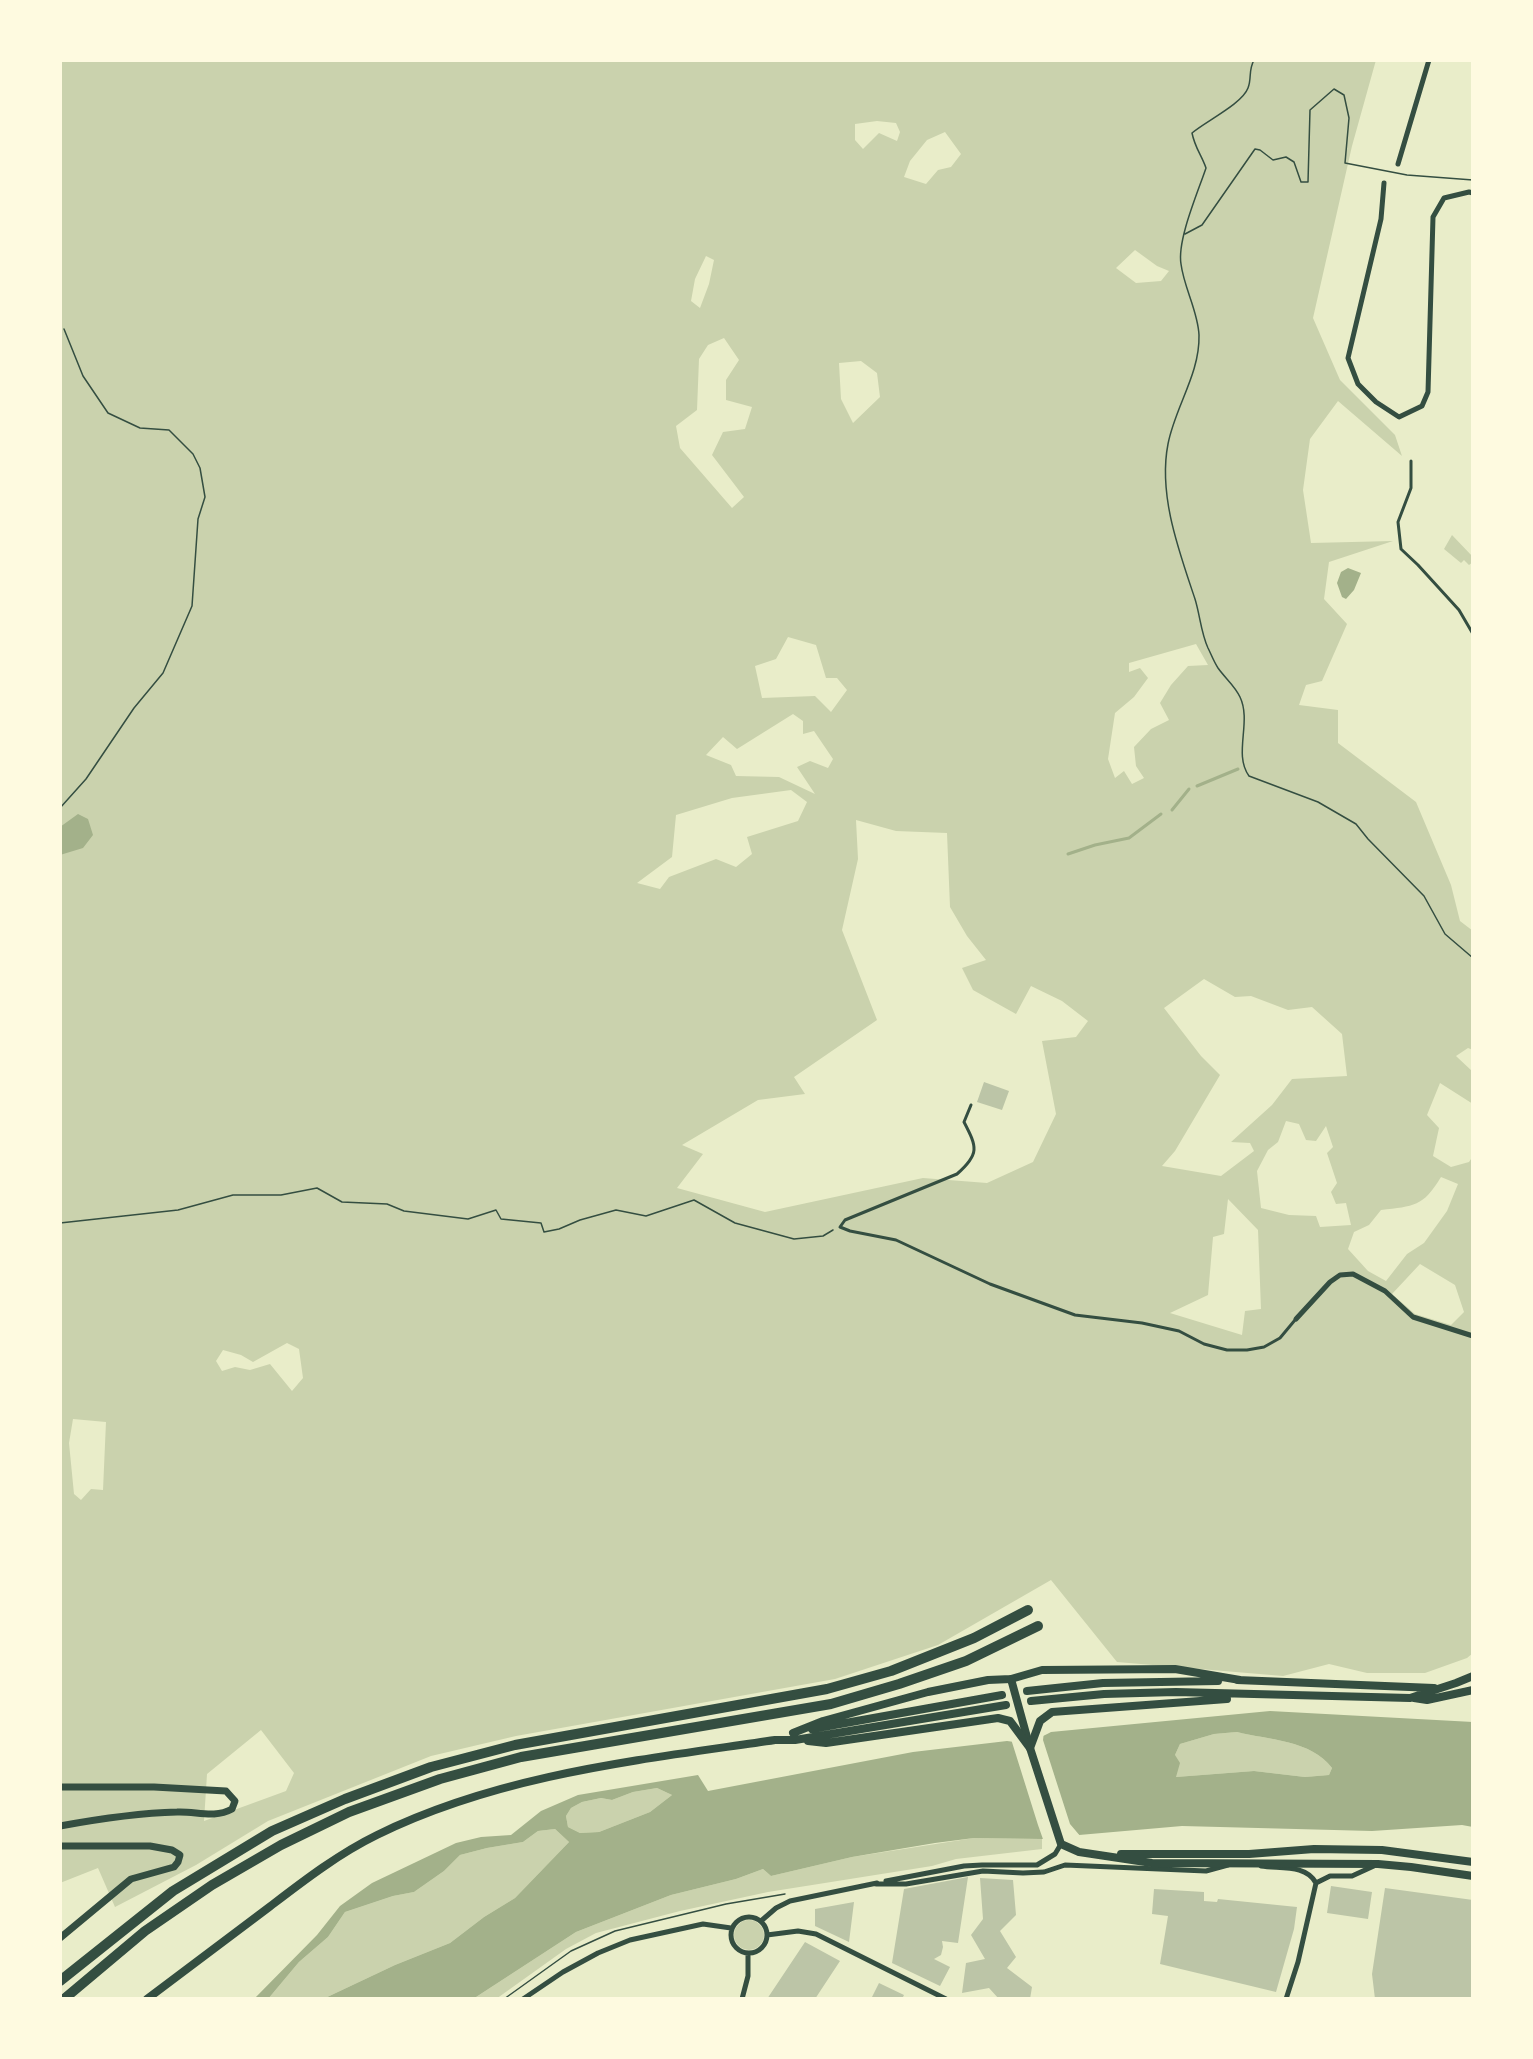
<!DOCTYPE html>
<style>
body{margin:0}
#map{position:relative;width:1533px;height:2059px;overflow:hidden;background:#e9edc9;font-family:"Work Sans",sans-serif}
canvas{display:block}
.frame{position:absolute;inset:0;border:62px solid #fefae0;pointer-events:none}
</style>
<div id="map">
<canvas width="1533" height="2059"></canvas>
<div class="frame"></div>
</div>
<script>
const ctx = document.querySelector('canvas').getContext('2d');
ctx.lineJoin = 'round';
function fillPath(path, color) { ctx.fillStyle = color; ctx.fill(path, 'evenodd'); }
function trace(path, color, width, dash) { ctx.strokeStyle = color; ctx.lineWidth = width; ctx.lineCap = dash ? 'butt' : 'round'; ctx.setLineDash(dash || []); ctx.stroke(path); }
const green = new Path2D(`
 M60,60H1376L1352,146L1313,318L1340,380L1395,435L1402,456L1338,401L1310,439L1303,490L1311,543L1393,541L1329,562L1324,599L1347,624L1322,681L1306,685L1299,705L1338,710V743L1416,802L1451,885L1460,921L1473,931V1050L1468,1048L1456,1056L1473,1072V1104L1440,1083L1427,1115L1439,1128L1433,1156L1451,1167L1469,1162L1473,1156V1653L1467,1658L1425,1673H1367L1329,1664L1283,1676L1117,1662L1051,1580L938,1645L835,1679L516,1736L431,1756L268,1821L196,1865L115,1907L98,1868L60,1883ZM877,121L896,123L900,132L897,141L879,133L863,149L855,140V124ZM945,132L961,154L951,167L938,170L926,184L904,177L910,161L927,140ZM1135,250L1157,266L1169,271L1161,281L1136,283L1116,268ZM706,256L714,260L709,284L700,308L691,301L695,279ZM724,338L739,360L726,380V400L752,407L745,429L723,432L712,455L744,497L732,508L680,448L676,426L697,410L699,359L708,345ZM861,361L877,373L880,397L853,423L841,399L839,363ZM788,637L816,645L826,678H837L847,690L831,712L815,696L762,698L755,666L776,659ZM1196,644L1208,665L1188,666L1171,685L1160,703L1169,720L1151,729L1134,747L1136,766L1144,778L1132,784L1124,771L1115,778L1108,759L1115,713L1134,697L1148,678L1140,668L1129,672V663ZM793,714L803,721V734L814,731L833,759L828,768L810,761L797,767L815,794L779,777L736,776L731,765L706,755L723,737L737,749ZM791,790L807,802L798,821L747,837L752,854L736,867L716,859L669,877L660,889L637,883L672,857L676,815L732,798ZM856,820L896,831L947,833L950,907L967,936L986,960L962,968L973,990L1016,1014L1031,986L1062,1001L1088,1021L1076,1037L1042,1041L1056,1114L1033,1162L987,1183L923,1178L765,1212L677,1188L703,1154L682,1145L758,1100L805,1094L794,1077L877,1020L842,930L858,859ZM1204,979L1235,997L1251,996L1288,1010L1312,1007L1342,1034L1347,1076L1292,1079L1272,1105L1231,1142L1250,1143L1254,1151L1221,1176L1162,1166L1175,1151L1220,1075L1201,1056L1164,1008ZM1286,1121L1299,1124L1306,1140L1316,1141L1326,1126L1333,1147L1327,1153L1337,1183L1331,1192L1336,1204L1346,1203L1351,1225L1320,1227L1316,1216L1289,1215L1261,1208L1257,1171L1268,1150L1278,1142ZM1441,1177L1458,1184L1447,1211L1424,1243L1407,1254L1386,1281L1368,1271L1348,1249L1354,1232L1369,1225L1381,1210C1414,1206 1423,1207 1441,1177ZM1228,1199L1258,1230L1261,1309L1245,1311L1242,1335L1170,1313L1208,1295L1213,1237L1224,1234ZM1420,1264L1455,1285L1464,1312L1451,1325L1415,1314L1392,1294ZM287,1343L299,1349L303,1378L292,1391L270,1364L250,1370L235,1367L222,1371L216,1361L223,1350L241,1355L253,1362ZM73,1419L106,1422L103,1490L91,1489L81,1500L74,1494L69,1443ZM261,1730L294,1773L286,1791L204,1821L207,1774Z
 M1452,535L1473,557V562L1469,565L1464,560L1461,563L1444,549Z
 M1237,1732C1269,1740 1311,1740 1332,1768L1329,1775L1305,1777L1254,1771L1176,1777L1175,1755L1180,1744L1214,1734Z
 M657,1788L672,1795L650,1812L599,1832L580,1833L568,1827L566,1816L571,1808L582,1802L601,1798L612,1800L633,1792Z
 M555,1829L569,1842L515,1898L484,1917L450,1943L395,1965L323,1999H268L299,1962L328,1937L345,1912L393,1896L414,1892L444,1871L460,1855L487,1848L523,1842L538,1831Z
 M974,1838L1042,1839V1849L956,1859L932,1866L768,1892L680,1911L596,1933L566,1949L496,1999H473L576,1932L671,1895L736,1879L763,1869L771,1876L852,1857Z
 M734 1935a15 15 0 1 1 30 0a15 15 0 1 1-30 0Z`);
const water = new Path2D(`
 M1348,568L1361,573L1354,590L1346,599L1342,597L1337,583L1341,572Z
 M78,814L88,819L93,835L83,848L60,855V827Z
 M1270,1711L1473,1722V1827L1462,1825L1372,1831L1182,1826L1079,1835L1072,1833L1042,1839L974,1838L935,1843L852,1857L771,1876L763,1869L736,1879L671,1895L576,1932L473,1999H323L395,1965L450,1943L484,1917L515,1898L569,1842L555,1829L538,1831L523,1842L487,1848L460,1855L444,1871L414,1892L393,1896L345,1912L328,1937L299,1962L268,1999H254L317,1935L340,1906L372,1883L456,1843L481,1837L511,1835L541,1811L578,1795L698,1775L708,1791L913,1752L1007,1741C1024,1744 1036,1740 1051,1732ZM1237,1732C1269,1740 1311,1740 1332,1768L1329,1775L1305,1777L1254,1771L1176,1777L1180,1763L1175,1755L1180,1744L1214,1734ZM657,1788L672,1795L650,1812L599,1832L580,1833L568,1827L566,1816L571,1808L582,1802L601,1798L612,1800L633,1792Z`);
const pier = new Path2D(`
 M1044,1732L1043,1740L1070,1824L1081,1837L1072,1836L1044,1842L1038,1825L1011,1739L1021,1740Z`);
const stream = new Path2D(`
 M1197,786L1238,769
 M1172,810L1189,789
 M1068,854L1095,845L1129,838L1161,814`);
const building = new Path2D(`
 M984,1082L1009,1091L1002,1110L977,1102Z
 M968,1877L958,1943L942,1941L943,1947L941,1955L934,1959L950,1967L940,1986L892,1963L904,1889Z
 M980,1878L1013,1880L1016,1915L1000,1931L1016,1957L1007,1968L1032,1987L1030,1999H999L989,1988L962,1993L966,1963L985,1959L971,1935L983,1919Z
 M1331,1886L1372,1892L1368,1919L1327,1913Z
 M1385,1888L1473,1900V1978H1471L1473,1999H1375L1372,1974Z
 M1154,1889L1204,1892V1901L1217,1902L1218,1899L1297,1907L1294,1929L1276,1992L1160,1964L1168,1916L1152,1914Z
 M854,1902L849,1942L815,1926V1909Z
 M805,1942L840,1961L815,1999H767Z
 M879,1983L904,1995L902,1999H871Z`);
const path = new Path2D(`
 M1254,60C1248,71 1252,78 1248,88C1242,104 1206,121 1192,133C1195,148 1201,154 1206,168C1198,192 1177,240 1181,264C1184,288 1198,311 1199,335C1200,374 1175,407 1168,444C1158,495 1179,551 1195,599C1200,615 1201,633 1208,648C1211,654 1214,662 1218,668C1225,678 1235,686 1240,697C1252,722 1233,754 1249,776L1318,802L1356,824L1368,839L1424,896L1445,934L1473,958
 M1185,234L1202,225L1255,149L1260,150L1273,160L1286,157L1294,162L1301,182H1308L1310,110L1334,89L1344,95L1349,118L1345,163L1407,175L1473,180
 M60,808L86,779L134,708L163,673L192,606L198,519L205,497L200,468L193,454L169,430L140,428L108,413L83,376L64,329
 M60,1223L178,1210L233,1195H281L317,1188L342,1202L387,1204L404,1211L468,1219L496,1210L501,1219L541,1223L544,1232L559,1229L580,1220L616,1210L646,1216L694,1200L735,1223L794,1239L823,1236L833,1230
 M504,1999L571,1951L615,1931L726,1904L785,1894`);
const service = new Path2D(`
 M1411,461V488L1398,522L1401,549L1418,565L1459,610L1473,634
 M971,1105L964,1122C977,1147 980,1154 957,1174L845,1220L840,1227L850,1231L896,1240L990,1284L1075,1315L1142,1323L1179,1331L1204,1344L1227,1350H1247L1264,1347L1280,1338L1295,1320`);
const minor = new Path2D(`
 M1398,164L1429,60
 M1384,183L1381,219L1348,358L1358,384L1376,402L1399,417L1422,406L1428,392L1433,217L1444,198L1469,192L1473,193
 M1296,1319L1330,1282L1340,1275L1353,1274L1385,1291L1413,1317L1473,1336
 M1261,1866C1280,1869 1306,1864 1316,1883
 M886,1881L964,1866L982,1865H1037L1055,1854L1061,1844
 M1316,1883L1330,1876H1352L1376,1865
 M876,1884H906L983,1871L1023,1873L1044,1872L1065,1865L1206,1871L1228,1865
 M731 1935a18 18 0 1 1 36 0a18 18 0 1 1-36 0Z
 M761,1921L776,1908L790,1901L877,1883
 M767,1935L798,1931L816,1934L946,1999
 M523,1999L563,1972L598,1953L630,1940L703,1924L731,1928
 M742,1999L748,1976V1953
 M1286,1999L1298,1962L1316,1883`);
const tertiary = new Path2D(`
 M60,1787H154L226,1791L235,1801L232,1809C214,1819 196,1811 177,1812C138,1813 98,1819 60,1826
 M60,1846H150L172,1850L180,1855L178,1862L174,1867L131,1879L60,1938`);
const secondary = new Path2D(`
 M1011,1679L1030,1748L1061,1844L1079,1852L1152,1863L1378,1864L1411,1867L1473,1876
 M1121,1854H1249L1314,1849L1382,1850L1473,1862`);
const primary = new Path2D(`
 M1237,1680L1434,1688
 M1027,1691L1103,1683L1218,1681
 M1414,1698L1427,1700L1473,1690
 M1031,1701L1104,1694L1176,1692L1410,1698L1456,1683L1473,1676
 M812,1729L1002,1695
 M793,1733L823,1721L928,1692L988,1680L1011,1679L1042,1670L1175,1669L1240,1680
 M808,1741L826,1743L998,1718L1010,1721L1030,1748
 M1030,1748L1040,1721L1052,1712L1227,1699
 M147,1999C187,1969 227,1939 268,1908C302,1882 338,1854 377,1835C501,1774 640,1760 775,1740H795L1006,1705`);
const motorway = new Path2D(`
 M60,1981L173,1891L272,1831L345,1799L431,1767L515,1745L827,1689L891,1671L974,1638L1028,1610
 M64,1999L145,1931L212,1885L281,1845L349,1812L440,1779L521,1757L831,1704L899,1684L966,1661L1038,1626`);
fillPath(green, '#cad2ad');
fillPath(water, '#a3b18a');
fillPath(pier, '#e9edc9');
trace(stream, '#a3b18a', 3);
fillPath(building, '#bcc5a7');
trace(path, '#344e41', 1.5);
trace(service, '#344e41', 3);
trace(minor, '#344e41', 5);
trace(tertiary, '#344e41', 7);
trace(secondary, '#344e41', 8);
trace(primary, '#344e41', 8);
trace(motorway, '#344e41', 10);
</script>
